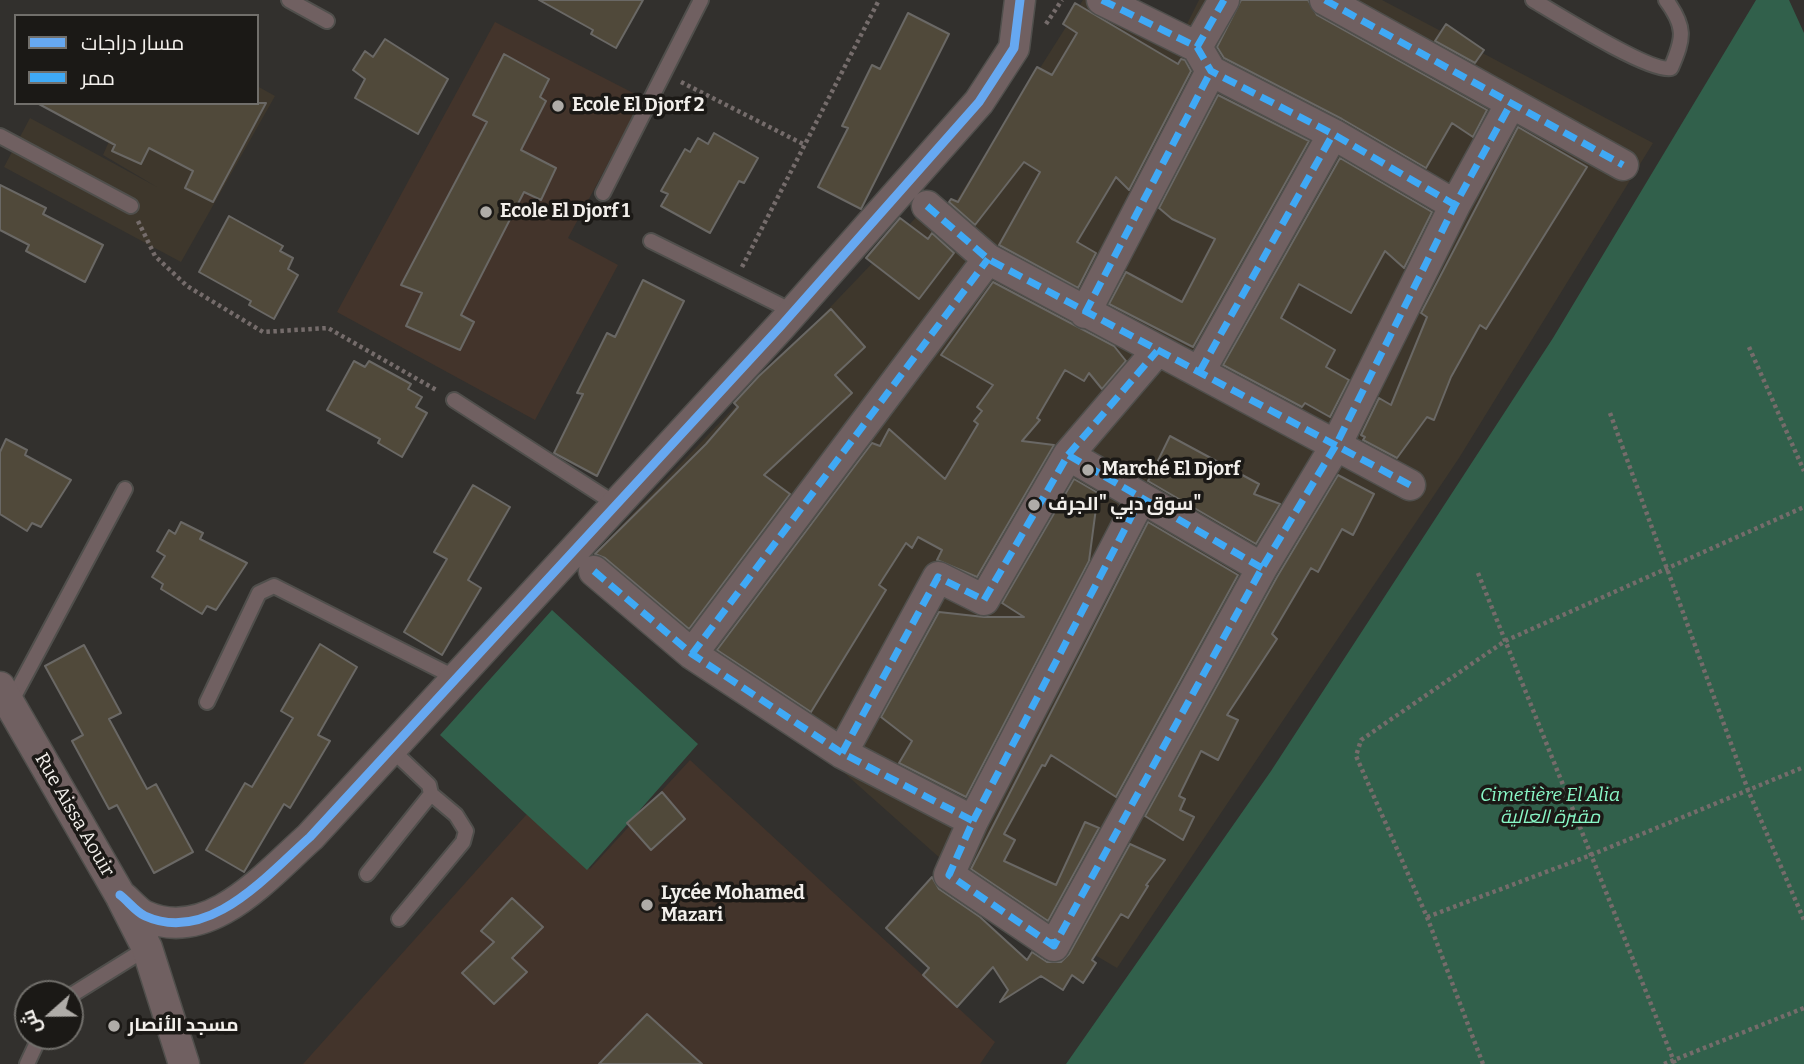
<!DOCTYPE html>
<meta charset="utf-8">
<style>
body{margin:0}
#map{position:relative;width:1804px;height:1064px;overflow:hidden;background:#32302d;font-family:Bitter,Cairo,serif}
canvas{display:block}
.legend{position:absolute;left:14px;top:14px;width:245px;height:91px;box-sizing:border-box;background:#1b1916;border:2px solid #716f6b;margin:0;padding:9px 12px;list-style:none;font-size:21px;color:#f2efeb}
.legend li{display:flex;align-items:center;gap:14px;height:35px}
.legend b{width:35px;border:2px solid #716f6b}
.north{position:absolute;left:14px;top:980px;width:70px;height:70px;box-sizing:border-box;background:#1b1916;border:2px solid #716f6b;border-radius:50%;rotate:249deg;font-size:19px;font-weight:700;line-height:28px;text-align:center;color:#f2efeb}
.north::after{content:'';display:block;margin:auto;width:24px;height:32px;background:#afaca8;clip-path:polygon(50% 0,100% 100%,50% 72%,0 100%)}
</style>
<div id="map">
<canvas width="1804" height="1064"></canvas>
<ul class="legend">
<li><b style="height:9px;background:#66a8f1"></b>مسار دراجات</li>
<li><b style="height:9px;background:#3fa9f5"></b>ممر</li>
</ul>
<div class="north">ش</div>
</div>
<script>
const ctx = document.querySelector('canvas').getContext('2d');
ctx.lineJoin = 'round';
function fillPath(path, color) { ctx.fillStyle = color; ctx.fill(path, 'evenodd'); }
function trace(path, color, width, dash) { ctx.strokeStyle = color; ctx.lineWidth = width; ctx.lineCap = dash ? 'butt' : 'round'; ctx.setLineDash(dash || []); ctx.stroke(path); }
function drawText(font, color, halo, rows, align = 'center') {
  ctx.font = font + ' Bitter,Cairo,serif'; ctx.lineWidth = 7; ctx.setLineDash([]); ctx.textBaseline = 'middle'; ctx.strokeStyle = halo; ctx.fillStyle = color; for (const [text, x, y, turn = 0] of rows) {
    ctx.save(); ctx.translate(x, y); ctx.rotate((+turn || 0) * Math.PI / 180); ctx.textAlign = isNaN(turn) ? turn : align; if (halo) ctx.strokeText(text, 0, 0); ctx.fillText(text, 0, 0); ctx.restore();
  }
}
const built = new Path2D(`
 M1083,0H1118L1183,32L1199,0H1382L1653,143L1459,458L1117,968L959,875L596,552L927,206L956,201Z
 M257,86L275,96L181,262L4,167L30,118L157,187L103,155L126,103H257Z`);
const education = new Path2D(`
 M495,22L643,98L568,238L618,265L535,420L337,312Z
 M690,760L995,1042L980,1064H303L527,814L590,869Z`);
const green = new Path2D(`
 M1756,0H1789L1804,33V1064H1066L1271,771L1553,338Z
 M552,610L698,744L587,870L440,735Z`);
const building = new Path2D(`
 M539,0H643L616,48L591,34L593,30Z
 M1241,0H1308L1317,15L1487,110L1473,137L1452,123L1426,168L1342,119L1224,58L1217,47Z
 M1075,3L1178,64L1181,59L1185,60L1191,71L1129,190L1116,177L1077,242L1096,253L1078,288L999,245L1040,172L1024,162L975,225L949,202L951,199L958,202L1037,67L1052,75L1077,33L1063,24Z
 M908,13L949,34L861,209L818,187L848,128L842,126L872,65L880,69Z
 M1446,24L1484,50L1475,63L1435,41Z
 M385,39L448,79L418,134L355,98L365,79L353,70L365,51L373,57Z
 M504,54L549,79L540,97L546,101L521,150L556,168L541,200L524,192L461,315L474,322L460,350L406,326L422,293L401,285L487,122L473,115Z
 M1218,95L1309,141L1193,347L1109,304L1126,272L1182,302L1215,239L1172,219L1159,208Z
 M37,103H266L213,202L185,188L193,171L149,148L141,164L112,151L115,145Z
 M1518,127L1587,167L1486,329L1480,325L1451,377L1434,420L1427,417L1397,458L1363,440L1365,437L1361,435L1379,398L1391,405L1427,317L1421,313Z
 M714,133L758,158L744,183L739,181L710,233L661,206L668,194L661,191L685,149L690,152L698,138L708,144Z
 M1340,158L1432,212L1404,268L1385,251L1351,313L1299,284L1281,318L1335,350L1326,367L1349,380L1330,417L1305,403L1302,407L1223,365Z
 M0,185L46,208L43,214L103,245L85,282L26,251L29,245L0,230Z
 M229,216L283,246L280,251L293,258L288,269L298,275L274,319L249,305L251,301L199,272Z
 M900,218L928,239L932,233L954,253L919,299L866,258Z
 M643,280L684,301L597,476L554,453L583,394L577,393L607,333L615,337Z
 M993,282L1114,346L1126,361L1102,389L1089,373L1084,381L1065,370L1037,418L1040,420L1022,441L1054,445L977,577L937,560L942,550L918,537L912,548L906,543L879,585L886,590L811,712L717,650L872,443L880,446L889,429L945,479L978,424L974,421L982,411L977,407L993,385L941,355Z
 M831,309L865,347L835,375L852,393L764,475L790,494L689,629L605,558L595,554L706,444L738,407L734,403L759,376Z
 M354,361L365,367L369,361L411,384L408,389L422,397L416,407L427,413L402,457L378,443L380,439L327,410Z
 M1170,436L1259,484L1254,494L1280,504L1256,544L1148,481Z
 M6,439L27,450L25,455L71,480L41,527L32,523L27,531L0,514V452Z
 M1338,475L1374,494L1353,535L1342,529L1318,572L1311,568L1272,634L1277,639L1227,715L1238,720L1218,760L1201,751L1179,796L1185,799L1180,810L1194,817L1183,840L1145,816L1277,577Z
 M1074,479L1098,493L1089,561L966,797L899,763L912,741L881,717L939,612L984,617H1024L1002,603Z
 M473,485L510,507L468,580L481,588L442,655L404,632L447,559L434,552Z
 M181,522L203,533L200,539L247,563L216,610L207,606L202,614L161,589L163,584L152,577L165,556L157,551L169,530L175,534Z
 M1148,522L1238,575L1116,797L1051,755L1045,766L1042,765L1004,834L1015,840L1004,861L1056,885L1085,822L1099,828L1048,921L971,869Z
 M320,644L357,667L318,735L330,741L290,808L284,804L244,872L206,850L245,783L252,787L293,718L281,711Z
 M84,645L121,713L109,719L147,789L156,784L193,852L154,873L117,805L109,809L72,741L83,735L45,666Z
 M662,792L685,819L651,850L627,823Z
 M1130,844L1165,860L1146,885L1148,886L1128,918L1121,914L1092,960L1096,963L1083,983L1072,975L1063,990L1041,976L1000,1002L1008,990L993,967L957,1007L923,975L929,968L886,928L932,877L939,889L980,917L1027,960L1032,952L1047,962H1061L1069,954Z
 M512,898L543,927L512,958L527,972L494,1004L462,973L494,942L481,931Z
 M647,1014L702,1064H599Z`);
const path = new Path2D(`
 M1046,24L1062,0
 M681,82L805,145
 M138,221L155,256L187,286L263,332L328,328L438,391
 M742,267L879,0
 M1749,347L1804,471
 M1610,413L1748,790L1804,920
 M1478,573L1675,1064
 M1427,917L1591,855L1804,767
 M1483,1064L1427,917L1356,756L1361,740L1505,641L1804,507
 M1664,1064L1804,1008`);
const lane = new Path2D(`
 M289,0L327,21
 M1533,0C1555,13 1652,74 1671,68C1684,38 1686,27 1666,0
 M0,136L131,206
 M603,193L701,0
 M651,241L794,312
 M454,400L617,505
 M207,702L259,593L274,586L456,678
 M10,704L125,489
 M367,874L431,794L429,785L391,749
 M399,919L463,842L466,831L456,815L431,794
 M70,996L147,948
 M27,1064L40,1036`);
const street = new Path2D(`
 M1102,0L1197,47L1224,0
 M1325,0L1623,165
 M1197,47L1211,71L1333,134L1455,205
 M927,206L988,259L1410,485
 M1085,313L1211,71
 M1200,371L1333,134
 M1068,455L1157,351
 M594,571L692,654L842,753L973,821L949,875L1054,946
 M692,654L988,259
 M0,687L120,895L147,948L184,1064
 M842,753L938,577L984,600L1068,455L1262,568
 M973,821L1141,498
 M120,895C128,901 136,912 145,916C209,945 267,875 310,837L780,327L979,102L1014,48L1020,0
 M1053,939L1054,946L1262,568L1336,445L1455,205L1510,105`);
const quiet = new Path2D(`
 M1102,0L1197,47L1224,0
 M1325,0L1623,165
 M1197,47L1211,71L1333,134L1455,205
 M927,206L988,259L1410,485
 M1085,313L1211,71
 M1200,371L1333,134
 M1068,455L1157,351
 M594,571L692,654L842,753L973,821L949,875L1054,946
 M692,654L988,259
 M842,753L938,577L984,600L1068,455L1262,568
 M973,821L1141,498
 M1053,939L1054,946L1262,568L1336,445L1455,205L1510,105`);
const cycleway = new Path2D(`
 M120,895C128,901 136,912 145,916C209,945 267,875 310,837L780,327L979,102L1014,48L1020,0`);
const markers = [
 [558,106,7,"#afaca8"],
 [486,212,7,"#afaca8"],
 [1088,470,7,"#afaca8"],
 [1034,505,7,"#afaca8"],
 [647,905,7,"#afaca8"],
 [114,1026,7,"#afaca8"]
];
const poiNames = [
 ["Ecole El Djorf 2",572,106],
 ["Ecole El Djorf 1",500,212],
 ["Marché El Djorf",1102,470],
 ["سوق دبي \"الجرف\"",1048,505],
 ["Lycée Mohamed",661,894],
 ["Mazari",661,916],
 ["مسجد الأنصار",128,1026]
];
const parkNames = [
 ["Cimetière El Alia",1550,796],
 ["مقبرة العالية",1550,818]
];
const streetNames = [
 ["Rue Aissa Aouir",74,815,60]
];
fillPath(built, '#3e372c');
fillPath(education, '#43342b');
fillPath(green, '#31604b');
fillPath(building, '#50493a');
trace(building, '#6a6865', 2);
trace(lane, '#504f4c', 18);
trace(street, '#504f4c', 33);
trace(path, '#756c6b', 4.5, [3.5, 3.5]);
trace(lane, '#706061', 14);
trace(street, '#706061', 30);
trace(quiet, '#3fa9f5', 7, [14, 7]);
trace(cycleway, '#66a8f1', 9);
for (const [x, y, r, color] of markers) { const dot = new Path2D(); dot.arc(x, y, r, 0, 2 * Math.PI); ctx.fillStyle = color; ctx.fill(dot); trace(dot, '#1b1916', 2.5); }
drawText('bold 19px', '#f2efeb', '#1b1916', poiNames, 'left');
drawText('italic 19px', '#89f8c7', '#1b1916', parkNames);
drawText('19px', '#f2efeb', '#1b1916', streetNames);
</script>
